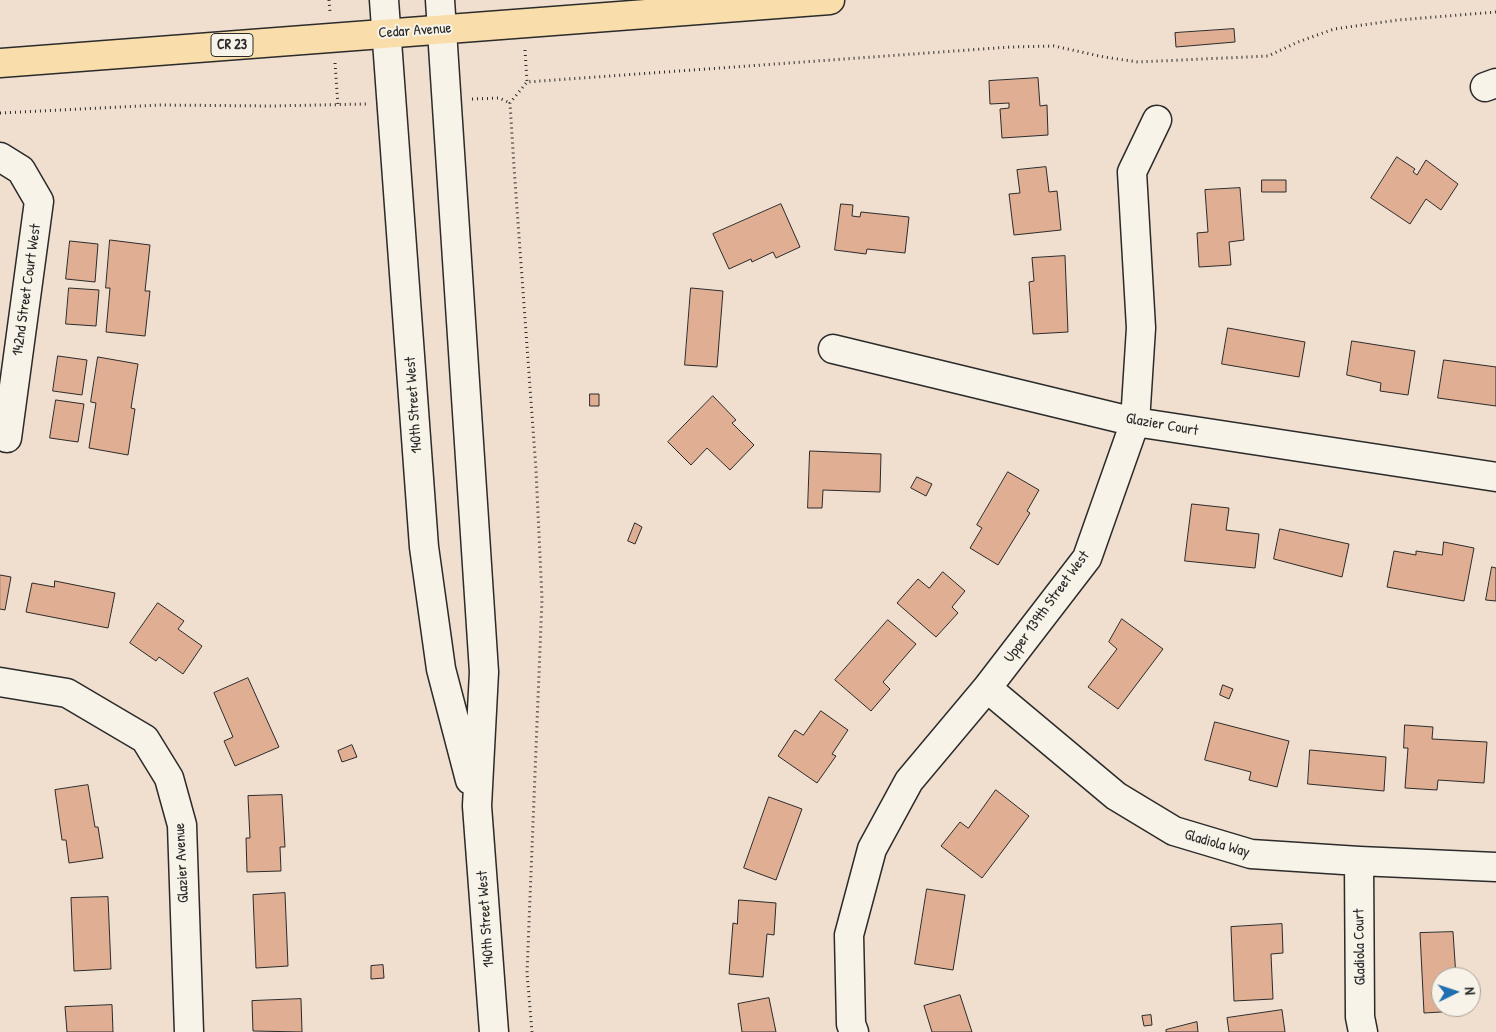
<!DOCTYPE html>
<style>
body{margin:0}
#map{position:relative;width:1496px;height:1032px;overflow:hidden;background:#f0dece;font-family:"Patrick Hand",sans-serif}
canvas{display:block}
.north{position:absolute;left:1431px;top:967px;width:50px;height:50px;box-sizing:border-box;background:#f7f3e8;border:1px solid #a5a39c;border-radius:50%;rotate:86deg;font-size:14px;font-weight:700;line-height:20px;text-align:center;color:#2b2b2b}
.north::after{content:'';display:block;margin:auto;width:18px;height:22px;background:#1f6fb2;clip-path:polygon(50% 0,100% 100%,50% 72%,0 100%)}
</style>
<div id="map">
<canvas width="1496" height="1032"></canvas>
<div class="north">N</div>
</div>
<script>
const ctx = document.querySelector('canvas').getContext('2d');
ctx.lineJoin = 'round';
function fillPath(path, color) { ctx.fillStyle = color; ctx.fill(path, 'evenodd'); }
function trace(path, color, width, dash) { ctx.strokeStyle = color; ctx.lineWidth = width; ctx.lineCap = dash ? 'butt' : 'round'; ctx.setLineDash(dash || []); ctx.stroke(path); }
function drawText(font, color, halo, rows, align = 'center') {
  ctx.font = font + ' "Patrick Hand",sans-serif'; ctx.lineWidth = 4; ctx.setLineDash([]); ctx.textBaseline = 'middle'; ctx.strokeStyle = halo; ctx.fillStyle = color; for (const [text, x, y, turn = 0] of rows) {
    ctx.save(); ctx.translate(x, y); ctx.rotate((+turn || 0) * Math.PI / 180); ctx.textAlign = isNaN(turn) ? turn : align; if (halo) ctx.strokeText(text, 0, 0); ctx.fillText(text, 0, 0); ctx.restore();
  }
}
const building = new Path2D(`
 M1234,29L1235,42L1176,47L1175,33Z
 M1038,78L1040,106L1047,105L1048,135L1002,138L1000,109L1009,108V103L990,104L989,81Z
 M1397,157L1415,169L1413,172L1417,175L1426,160L1458,184L1441,210L1426,199L1410,224L1371,198Z
 M1046,167L1049,192L1057,191L1061,230L1014,235L1009,194L1020,193L1017,170Z
 M1262,180H1286V192H1262Z
 M1240,188L1244,240L1229,242L1231,265L1199,267L1197,233L1208,232L1205,190Z
 M781,204L800,247L776,258L773,252L752,262L751,259L729,269L713,234Z
 M841,204L853,205L852,216L860,217L861,212L909,217L905,253L867,249L866,254L835,250Z
 M110,240L150,245L145,291H150L145,336L106,332L110,288H106Z
 M70,241L98,244L95,282L66,279Z
 M1065,256L1068,332L1033,334L1029,282L1034,281L1032,258Z
 M69,288L99,290L96,326L66,324Z
 M691,288L723,291L717,367L685,365Z
 M1228,328L1305,342L1299,377L1222,364Z
 M1352,341L1415,351L1408,395L1380,391L1381,383L1347,375Z
 M58,356L87,360L82,395L53,391Z
 M98,357L138,364L131,408L135,409L128,455L89,448L96,403L91,402Z
 M1444,360L1496,367V406L1438,398Z
 M590,394H599V406H590Z
 M713,396L736,420L732,423L754,445L730,470L707,448L691,465L668,442Z
 M56,400L84,404L78,442L50,438Z
 M810,451L881,454L880,492L823,490L822,508H808Z
 M1008,472L1039,490L1027,511L1030,513L998,565L970,548L982,528L977,525Z
 M917,477L932,484L926,496L911,488Z
 M1192,504L1229,508L1226,530L1259,534L1255,568L1185,561Z
 M635,523L642,527L635,544L628,541Z
 M1280,529L1349,544L1342,577L1274,559Z
 M1444,542L1474,548L1464,601L1387,587L1394,551L1416,555V551L1442,555Z
 M1492,567L1496,568V601L1486,600Z
 M943,572L965,591L952,607L958,613L936,637L897,603L918,579L929,588Z
 M0,575L11,577L5,610L0,609Z
 M55,581L115,593L108,628L26,612L32,583L54,587Z
 M158,603L184,621L178,629L202,646L183,674L159,657L156,661L130,643Z
 M1122,619L1163,649L1118,709L1088,687L1117,649L1109,642Z
 M888,620L916,644L883,682L890,689L871,711L835,680Z
 M248,678L279,747L235,766L224,741L233,737L214,693Z
 M1223,685L1233,689L1229,699L1220,695Z
 M821,711L848,730L832,754L836,756L817,783L778,756L795,730L803,735Z
 M1215,722L1289,741L1277,787L1249,780L1251,772L1205,760Z
 M1405,725L1433,727L1432,739L1487,742L1484,783L1438,780L1437,790L1405,788L1408,748H1404Z
 M352,745L357,757L342,762L338,751Z
 M1310,750L1386,757L1384,791L1308,784Z
 M88,785L95,827H98L103,858L69,863L66,840H62L55,790Z
 M996,790L1029,816L982,878L941,846L960,822L968,828Z
 M282,795L285,847H280L281,871L247,872L246,838H250L248,796Z
 M769,797L802,809L776,880L744,868Z
 M927,889L965,895L953,970L915,964Z
 M285,893L288,966L256,968L253,895Z
 M108,897L111,969L74,971L71,898Z
 M739,900L776,903L774,935L767,934L763,977L729,974L733,923L737,924Z
 M1282,924L1283,953L1271,954L1273,999L1234,1001L1231,927Z
 M1453,932L1456,977H1441V1007H1458V1011L1424,1013L1420,933Z
 M383,965L384,978L371,979V966Z
 M960,995L972,1032H932L924,1006Z
 M769,998L776,1032H742L738,1004Z
 M301,999L302,1032L253,1031L252,1001Z
 M112,1005L113,1032H67L65,1007Z
 M1282,1010L1285,1032H1229L1227,1018Z
 M1151,1015L1152,1025L1144,1026L1142,1016Z
 M1197,1022L1198,1032H1166V1030Z`);
const path = new Path2D(`
 M329,0L330,12
 M525,50L527,82
 M335,63L338,106
 M472,99L499,98L510,103
 M0,113L160,105L272,106L366,104
 M532,1032L527,973L542,599L536,470L514,167L510,103L527,82L1010,47L1054,46L1104,57L1138,62L1268,56L1298,42L1334,29L1398,20L1496,12`);
const minor = new Path2D(`
 M384,0L424,547L441,669L470,780
 M440,0L484,672L477,806L494,1032
 M1485,87L1496,83
 M0,157L21,170L39,201L7,438
 M833,349L1135,422L1496,477
 M0,682L67,693L145,739L169,778L182,825L189,1032
 M987,688L1116,796L1174,831L1251,854L1359,861L1496,867
 M1359,861L1360,1017L1363,1032
 M854,1032L851,1024L849,935L872,849L909,781L987,688L1087,558L1135,422L1141,328L1132,172L1157,120`);
const highway = new Path2D(`
 M0,63L830,0`);
const shields = [
 [232,45,42]
];
const shieldNames = [
 ["CR 23",232,45]
];
const streetNames = [
 ["Cedar Avenue",415,31,-4],
 ["142nd Street Court West",27,290,-82],
 ["140th Street West",414,405,-94],
 ["Glazier Court",1162,425,10],
 ["Upper 139th Street West",1047,607,-54],
 ["Gladiola Way",1217,844,16],
 ["Glazier Avenue",182,863,-93],
 ["140th Street West",486,919,-94],
 ["Gladiola Court",1360,947,-91]
];
fillPath(building, '#e0ae92');
trace(building, '#2b2b2b', 1);
trace(minor, '#2b2b2b', 31);
trace(highway, '#2b2b2b', 31);
trace(path, '#2b2b2b', 3, [1, 4]);
trace(minor, '#f7f3e8', 28);
trace(highway, '#f9deab', 28);
for (const [x, y, w] of shields) { const box = new Path2D(); box.roundRect(x - w / 2, y - 11.5, w, 23, 4); ctx.fillStyle = '#f7f3e8'; ctx.fill(box); trace(box, '#2b2b2b', 1); }
drawText('bold 14px', '#2b2b2b', null, shieldNames);
drawText('15px', '#2b2b2b', '#f7f3e8', streetNames);
</script>
